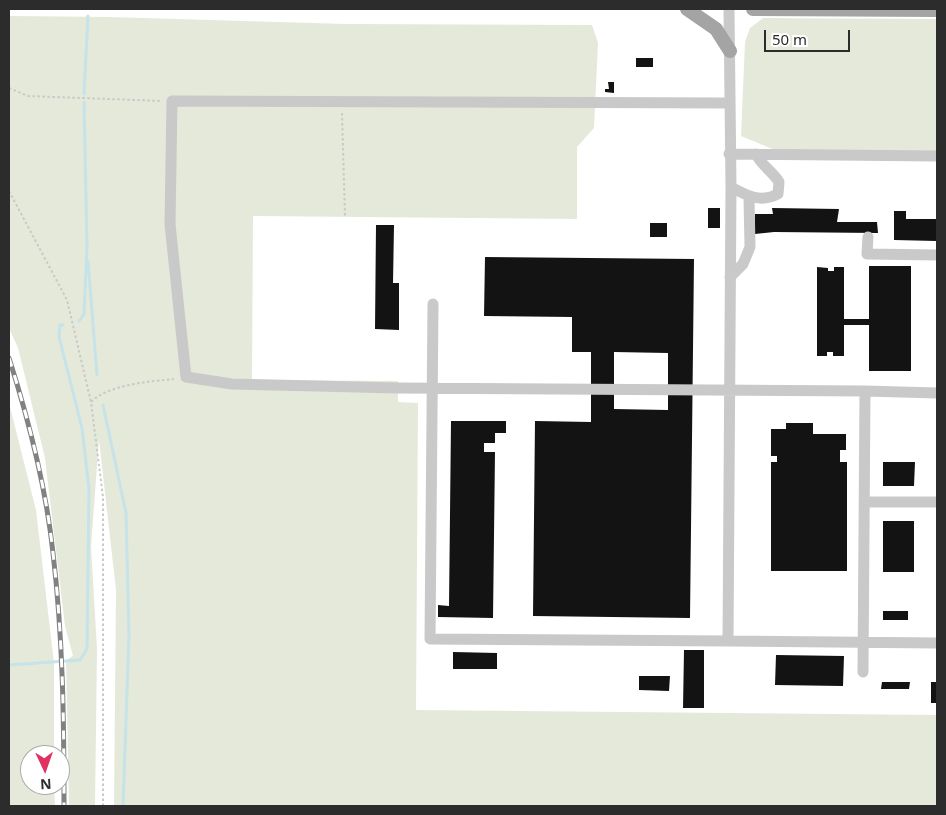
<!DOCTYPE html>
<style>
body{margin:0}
#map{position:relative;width:946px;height:815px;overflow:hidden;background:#fff;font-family:"Noto Sans",sans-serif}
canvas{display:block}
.frame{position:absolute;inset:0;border:10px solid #2c2c2c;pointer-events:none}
.north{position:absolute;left:20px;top:745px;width:50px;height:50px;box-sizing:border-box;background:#fff;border:1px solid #ababab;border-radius:50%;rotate:177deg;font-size:14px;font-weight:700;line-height:20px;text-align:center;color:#2c2c2c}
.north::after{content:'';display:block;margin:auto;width:18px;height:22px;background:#e03163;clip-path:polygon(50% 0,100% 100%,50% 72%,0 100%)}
.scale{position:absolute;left:764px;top:30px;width:86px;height:22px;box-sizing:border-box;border:2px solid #2c2c2c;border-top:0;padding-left:6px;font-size:15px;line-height:18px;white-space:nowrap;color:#2c2c2c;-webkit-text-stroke:4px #fff;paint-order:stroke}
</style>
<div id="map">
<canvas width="946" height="815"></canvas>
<div class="frame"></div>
<div class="north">N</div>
<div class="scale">50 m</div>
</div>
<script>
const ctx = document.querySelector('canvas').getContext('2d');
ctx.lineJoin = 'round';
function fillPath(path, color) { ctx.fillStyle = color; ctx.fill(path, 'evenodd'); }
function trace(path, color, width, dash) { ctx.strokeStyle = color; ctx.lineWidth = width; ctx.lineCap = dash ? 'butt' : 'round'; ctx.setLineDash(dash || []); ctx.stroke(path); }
const green = new Path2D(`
 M9,16L109,17L347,24L592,25L598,43L594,128L577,147V219L253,216L252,380L398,381V402L418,403L416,710L937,715V806H114L116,590L99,440L91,546L97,649L95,806H69L66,660L73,656L65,626L45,458L18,348L9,328Z
 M763,18L937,19V153H782L741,136L745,42L750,28Z
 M9,403L36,510L54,663V755H30V785H54L55,806H9Z`);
const stream = new Path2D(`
 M84,94L88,16
 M88,261L97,375
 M79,321L84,314L87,247L84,102
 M103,405L126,513L129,635L123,806
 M9,665L80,660L87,649L89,489L82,428L59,337L60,325H63`);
const building = new Path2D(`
 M636,58H653V67H636Z
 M608,82H614V93L605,92V89H609Z
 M708,208H720V228H708Z
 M772,208L839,209L837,222H877L878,233L774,232L755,234V214H773Z
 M894,211H906V219H937L936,241L894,240Z
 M650,223H667V237H650Z
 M376,225H394L393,283H399V330L375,329Z
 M485,257L694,259L690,618L533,616L535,421L591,422V352H572V317L484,316ZM614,352L668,353V410L614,409Z
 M869,266H911V371H869V325H844V356H833V352H827V356H817V267L828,268V271H834V267H844V319H869Z
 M451,421H506V433H495V443H484V452H495L493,618L438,617V605L449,606Z
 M786,423H813V434H846V450H840V462H847V571H771V462H777V456H771V429H786Z
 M883,462H915L914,486H883Z
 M883,521H914V572H883Z
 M883,611H908V620H883Z
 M684,650H704V708H683Z
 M453,652L497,653V669H453Z
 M776,655L844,656L843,686L775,685Z
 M639,676H670L669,691L639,690Z
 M882,682H910L909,689H881Z
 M931,682H937V703H931Z`);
const path = new Path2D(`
 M9,88L28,96L162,101
 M342,113L345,217
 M9,191L67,300L91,402
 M103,806V497L91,402C107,385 151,381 174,379`);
const minor = new Path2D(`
 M729,103L172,101L170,224L186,377L232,384L398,388L865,391
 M729,154L937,156
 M731,187C747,196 761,203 778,194L779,182C772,171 761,165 756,154
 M868,237L867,254L937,255
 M730,277L743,264L750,247L749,197
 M433,304L430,639L728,641L731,187L729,9
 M864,502H937
 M728,641L937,643
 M863,672L865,391L937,393`);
const major = new Path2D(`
 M687,9L716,29L730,51
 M753,9L937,10`);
const rail = new Path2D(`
 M9,358C29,421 46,487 53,553C63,637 64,722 64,806`);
fillPath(green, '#e5e9d9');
trace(stream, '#c5e3e9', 3);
fillPath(building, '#131313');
trace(path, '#c9c9c9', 2, [2.5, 2.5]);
trace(minor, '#c9c9c9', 11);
trace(major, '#a4a4a4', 14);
trace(rail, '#818181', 5);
trace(rail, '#fff', 3, [9]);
</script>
